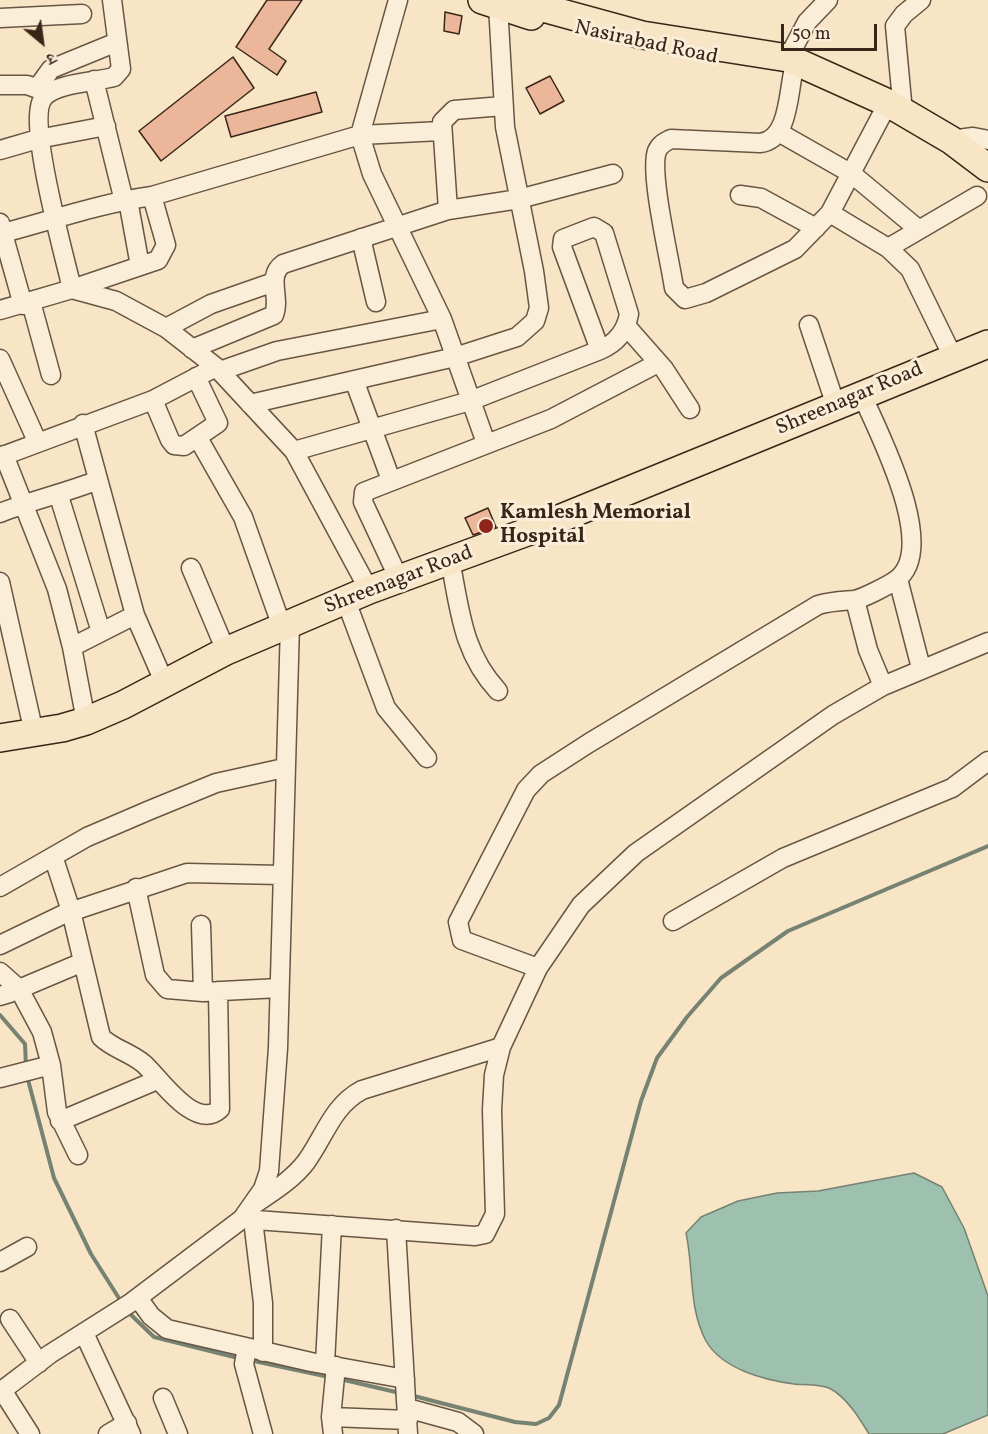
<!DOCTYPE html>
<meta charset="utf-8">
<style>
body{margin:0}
#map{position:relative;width:988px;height:1434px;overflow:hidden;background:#f7e5c5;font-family:Vollkorn,"Noto Serif Devanagari",serif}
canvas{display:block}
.north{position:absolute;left:12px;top:12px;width:60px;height:60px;-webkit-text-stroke:4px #faeed9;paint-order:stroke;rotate:151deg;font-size:16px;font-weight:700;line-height:24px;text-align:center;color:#392619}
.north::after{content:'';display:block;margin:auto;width:21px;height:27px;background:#392619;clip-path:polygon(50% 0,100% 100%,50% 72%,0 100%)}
.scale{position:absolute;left:781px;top:24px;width:96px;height:27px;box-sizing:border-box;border:3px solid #392619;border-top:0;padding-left:8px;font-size:18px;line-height:21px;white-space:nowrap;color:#392619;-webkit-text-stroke:4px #faeed9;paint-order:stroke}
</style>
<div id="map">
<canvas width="988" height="1434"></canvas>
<div class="north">उ</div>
<div class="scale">50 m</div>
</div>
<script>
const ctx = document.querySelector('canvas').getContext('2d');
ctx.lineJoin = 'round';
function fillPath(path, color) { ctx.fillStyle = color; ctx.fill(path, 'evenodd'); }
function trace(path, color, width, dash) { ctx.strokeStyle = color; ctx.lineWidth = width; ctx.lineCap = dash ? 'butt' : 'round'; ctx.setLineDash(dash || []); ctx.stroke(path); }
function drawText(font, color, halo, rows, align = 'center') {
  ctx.font = font + ' Vollkorn,serif'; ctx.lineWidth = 6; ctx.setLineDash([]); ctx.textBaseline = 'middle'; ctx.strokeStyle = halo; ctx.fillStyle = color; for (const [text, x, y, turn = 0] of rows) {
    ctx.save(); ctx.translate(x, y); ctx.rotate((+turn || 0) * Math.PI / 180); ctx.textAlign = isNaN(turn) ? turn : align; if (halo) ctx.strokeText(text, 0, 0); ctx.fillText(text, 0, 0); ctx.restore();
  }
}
const water = new Path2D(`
 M914,1173L942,1187L964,1228L988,1296V1415L943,1434H869C860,1419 847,1398 831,1389C822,1384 805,1385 794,1384C764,1380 722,1369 706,1341C688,1307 694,1269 686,1233L701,1217L738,1201L777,1193L818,1191Z`);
const stream = new Path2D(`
 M0,1015L25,1044L26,1066
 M27,1076L54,1178L91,1254L122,1303
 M127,1311L154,1337L238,1358
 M249,1360L329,1377
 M340,1379L400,1393
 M410,1395L515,1422L536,1424L549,1418L559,1405L641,1101L657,1058L687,1017L721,978L788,931L988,846`);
const building = new Path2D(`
 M267,0H302L269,49L286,61L277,75L236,47Z
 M445,12L462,16L459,34L444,31Z
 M233,57L254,88L161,161L139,131Z
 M550,76L564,101L540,114L526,88Z
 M316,92L322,112L231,137L225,116Z
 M488,508L496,527L473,535L465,518Z`);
const minor = new Path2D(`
 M398,0L360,135L372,174L442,319L486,443
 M0,18L82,14
 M788,58L807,22L828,0
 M793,73C788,97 788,140 760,143L671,139C665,142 660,144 657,151C649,173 670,260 674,288L685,299L706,293L795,249L830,213L888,103
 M94,80L124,201
 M0,85H27L47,92
 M38,87L51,69L117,42
 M903,112L895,26L904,14L921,0
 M780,133L852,174L918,229
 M951,140L973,137L988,140
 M0,150L38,139L106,126
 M740,195L761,198L816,228
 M152,196L360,135L441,131
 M128,200L140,266
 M448,210L442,122L454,110L503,106
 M830,213L888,248L910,269L953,357
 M0,223L23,305
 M3,233C52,220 102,203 152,196L166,245L158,260L72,289C65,257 25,118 44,97C56,83 96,82 114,77L121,69L112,0
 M361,238L376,302
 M888,248L977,196
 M31,302L51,375
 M0,310L72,289L116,301L166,328L216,367L294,451L369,590
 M809,325L836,406
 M627,327L664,369L690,409
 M166,328L211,304L274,282
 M192,349L274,315C281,298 266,276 283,264L448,210L519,199L613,174
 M0,359L37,441
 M220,371L277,351L442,319
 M354,380L391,480
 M153,400L170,440L174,445L184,446L218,423L196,377
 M250,404L455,357L517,337L535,321L539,308L534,271L505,127L498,5
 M83,424L135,615L165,684
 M198,438L243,517L282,627
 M294,451L470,401L600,350C617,343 626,331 629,314L604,233L594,227L563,239L562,247L600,350
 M4,455L57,589L72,647L86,721
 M0,457L153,400L216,367
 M59,496L101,632
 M0,513C32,500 66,493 98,480
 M450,560C460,610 462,652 498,691
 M191,568L226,651
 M399,579L363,502L364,492L551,419L658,363
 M898,579L921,668
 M0,582L34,733
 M855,600L868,650L883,686
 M346,601L386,708L427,758
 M72,647L135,615
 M54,859L71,911L101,1037C113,1049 130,1052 144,1064C159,1077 195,1132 220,1109L218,991
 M0,887L87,837L150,810L216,783L284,768
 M136,888L155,975L167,989L203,992L279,988
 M673,921L783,858L952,788L988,761
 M201,925L203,992
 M0,945L64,914L187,873L281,875
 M538,968L462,940L458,922L526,790L541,774L589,743L818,605C831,601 841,601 854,600C862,599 889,585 896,580C940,549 878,432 862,395
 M0,972L19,989L42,1032L51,1065L57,1112L78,1155
 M19,989L83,962
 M0,996L10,993
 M0,1078L51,1065
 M60,1121L157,1080
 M256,1203C274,1191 293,1179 306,1162C325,1136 332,1106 362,1090L501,1047
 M242,1219L475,1236L485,1234L495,1214L492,1110L494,1075L501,1047L538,968L581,905L636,853L833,715L883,686L988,642
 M253,1220L263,1303V1352
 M396,1229L408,1434
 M0,1262L27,1247
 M138,1298L151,1316L167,1329L311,1362L405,1379
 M10,1319L39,1363
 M84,1333L131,1434
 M247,1348L244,1364L263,1434
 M325,1364L332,1225
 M2,1390L30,1434
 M0,1392L50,1354L132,1302L242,1219L263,1189L269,1171L278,1048L290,624
 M163,1398L178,1434
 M407,1408L458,1422L474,1434
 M331,1417L408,1420
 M108,1434L127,1423
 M333,1434L331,1417L336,1366`);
const highway = new Path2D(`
 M482,0L531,16
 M514,0L642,35L788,58L888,103L951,140L988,168
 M0,738L62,728L86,721L123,705L226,651L369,590L527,532L988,344`);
const markers = [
 [486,526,8,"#8f2418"]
];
const streetNames = [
 ["Nasirabad Road",646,44,12],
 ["Shreenagar Road",850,400,-23],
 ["Shreenagar Road",399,581,-21]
];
const poiNames = [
 ["Kamlesh Memorial",500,514],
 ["Hospital",500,538]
];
fillPath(water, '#9ec0ae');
trace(water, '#768272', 1.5);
trace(stream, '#768272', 4);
fillPath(building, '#ebb699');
trace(building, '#392619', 1.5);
trace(minor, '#685644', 21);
trace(highway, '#392619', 30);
trace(minor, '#faeed9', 18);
trace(highway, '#f7e5c5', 27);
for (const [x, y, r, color] of markers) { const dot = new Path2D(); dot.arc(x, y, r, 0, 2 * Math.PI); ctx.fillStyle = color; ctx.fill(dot); trace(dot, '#faeed9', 2); }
drawText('21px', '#392619', '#faeed9', streetNames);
drawText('bold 21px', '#392619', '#faeed9', poiNames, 'left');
</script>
